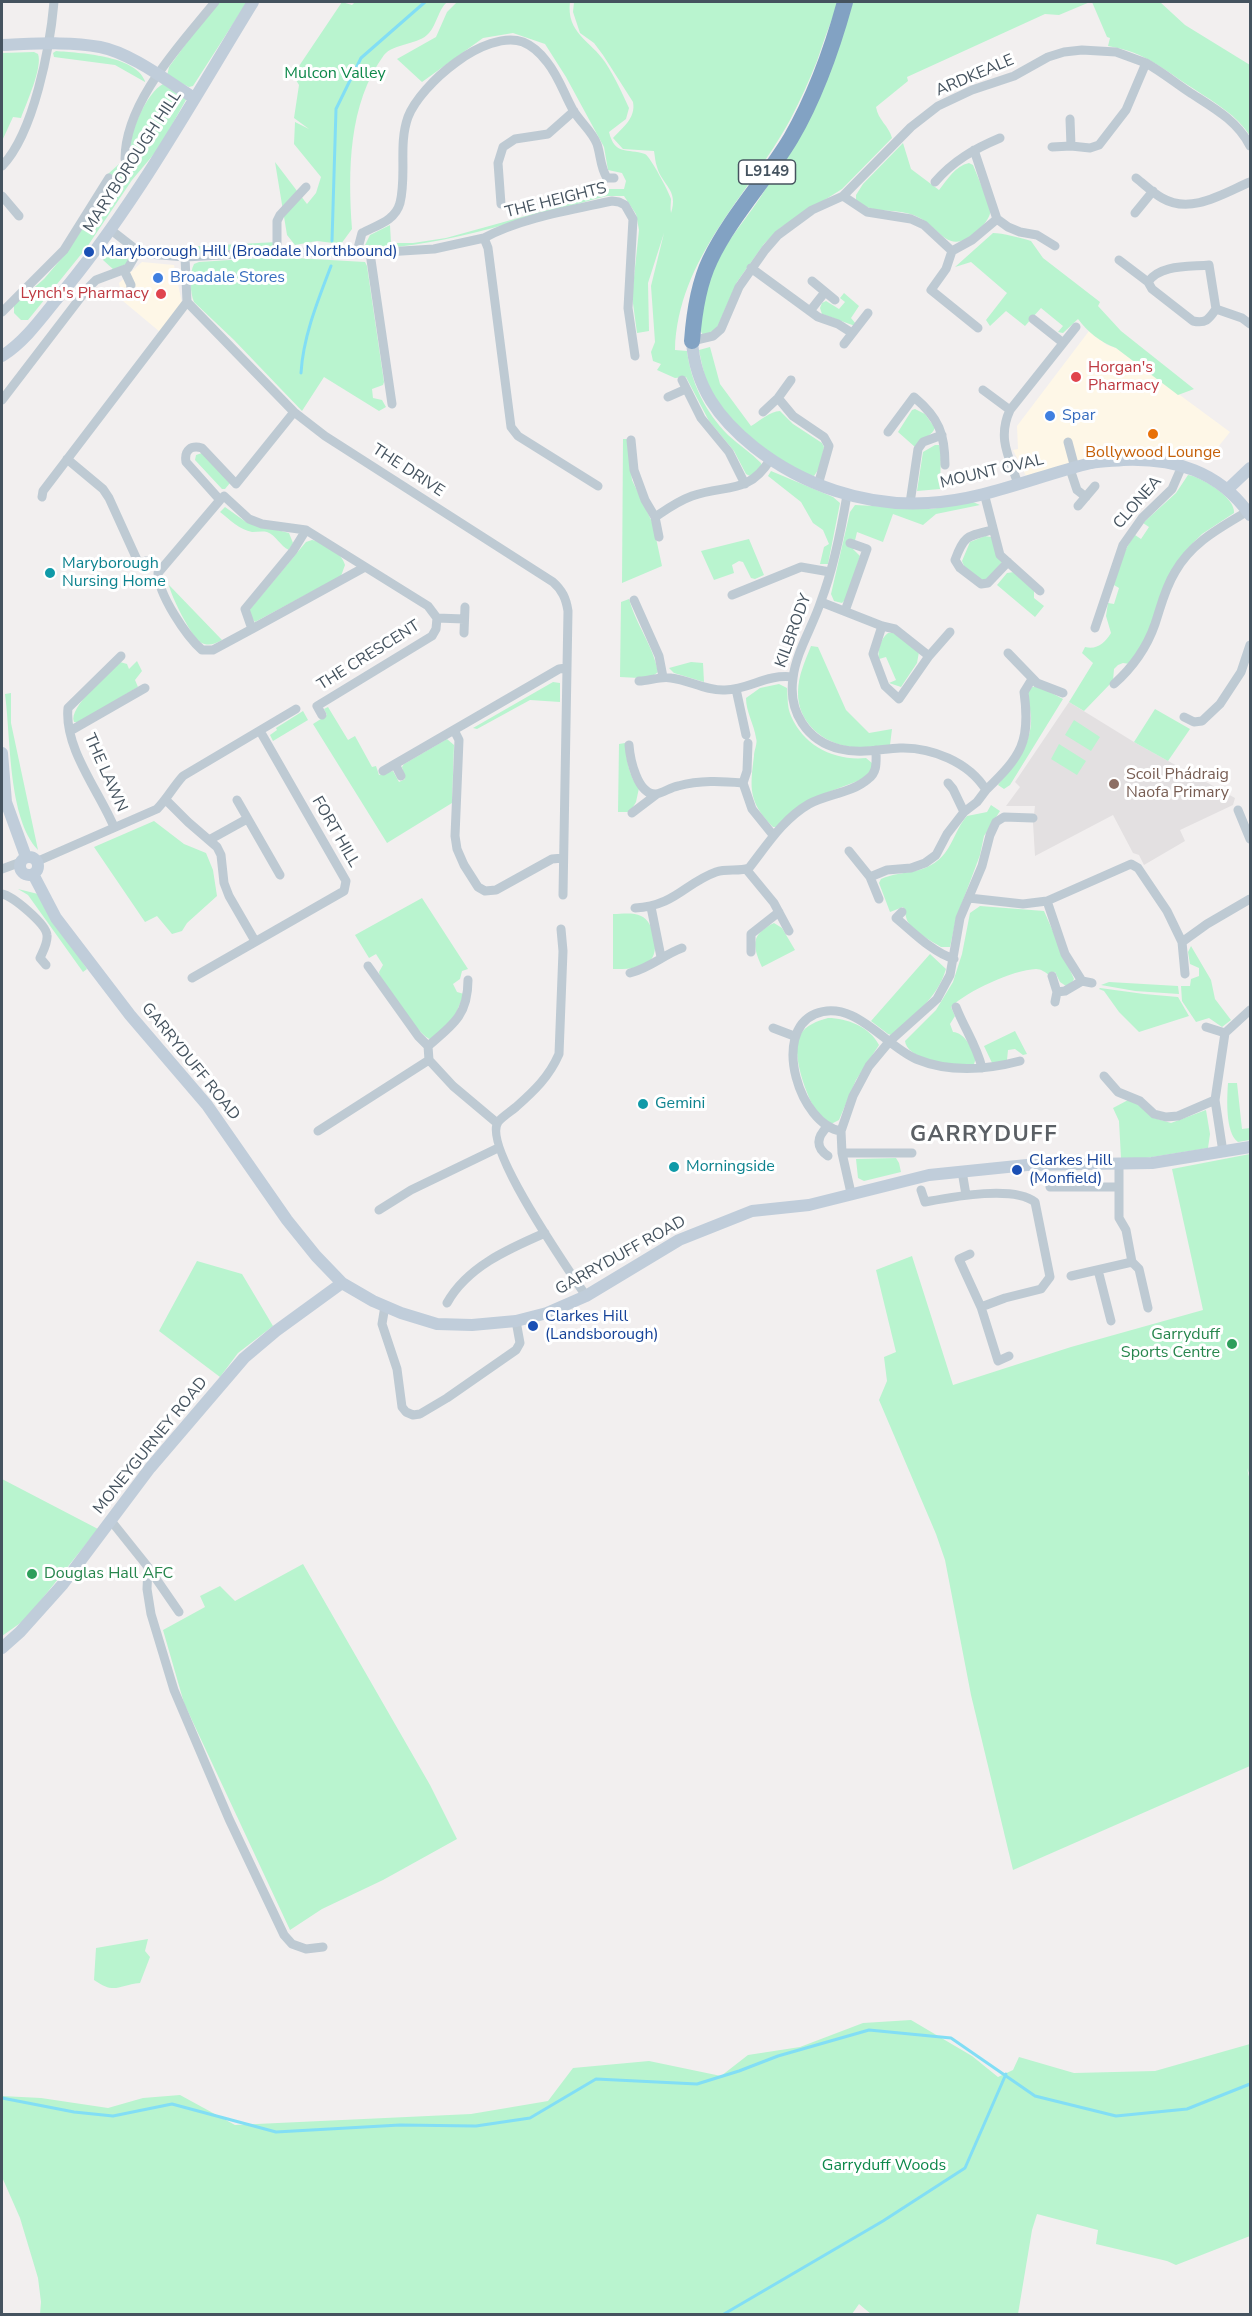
<!DOCTYPE html>
<meta charset="utf-8">
<style>
body{margin:0}
#map{position:relative;width:1252px;height:2316px;overflow:hidden;background:#f2efef;font-family:"Nunito Sans",sans-serif}
canvas{display:block}
.frame{position:absolute;inset:0;border:3px solid #45535f;pointer-events:none}
</style>
<div id="map">
<canvas width="1252" height="2316"></canvas>
<div class="frame"></div>
</div>
<script>
const ctx = document.querySelector('canvas').getContext('2d');
ctx.lineJoin = 'round';
function fillPath(path, color) { ctx.fillStyle = color; ctx.fill(path, 'evenodd'); }
function trace(path, color, width, dash) { ctx.strokeStyle = color; ctx.lineWidth = width; ctx.lineCap = dash ? 'butt' : 'round'; ctx.setLineDash(dash || []); ctx.stroke(path); }
function drawText(font, color, halo, rows, align = 'center') {
  ctx.font = font + ' "Nunito Sans",sans-serif'; ctx.lineWidth = 6; ctx.setLineDash([]); ctx.textBaseline = 'middle'; ctx.strokeStyle = halo; ctx.fillStyle = color; for (const [text, x, y, turn = 0] of rows) {
    ctx.save(); ctx.translate(x, y); ctx.rotate((+turn || 0) * Math.PI / 180); ctx.textAlign = isNaN(turn) ? turn : align; if (halo) ctx.strokeText(text, 0, 0); ctx.fillText(text, 0, 0); ctx.restore();
  }
}
const commercial = new Path2D(`
 M142,262L174,265L182,303L160,332L123,301L119,283Z
 M1089,331L1107,345L1116,348L1230,432L1206,462L1184,452L1146,448L1095,456L1026,476L1013,450L1018,449L1017,426Z`);
const education = new Path2D(`
 M1069,702L1134,742L1235,798L1233,805L1180,830L1185,841L1144,865L1139,855L1133,853L1113,815L1035,856L1033,823L1035,806H1006L1020,787L1015,782Z`);
const green = new Path2D(`
 M220,2H247L193,86L189,87L167,76L169,67L209,12Z
 M342,2L352,5L355,2H447C438,10 437,24 429,33C419,45 394,43 384,55C348,104 348,171 352,229L341,244L317,241L295,245L287,235L275,162L307,204L316,193L321,177L294,144L295,122L309,129L294,118L299,85L293,75Z
 M457,2H570C566,33 591,41 605,62C615,77 622,93 629,108L626,119L609,132C615,156 627,148 645,154C650,156 669,192 671,199C671,203 670,208 671,213C679,190 662,185 657,167C655,162 655,156 654,151L623,149L613,138C623,127 636,118 633,102L603,55L594,43L580,33L573,12L574,2H840C830,21 824,41 817,61C809,81 800,101 790,120C748,197 678,257 675,350L687,351C691,382 705,412 728,435C739,445 751,453 761,463L762,466L752,477L746,474L734,451L709,421L686,377L675,378L657,370L661,364L653,361L651,352L655,342L651,286L664,233L648,283L649,331L637,333L632,296L639,230L636,214L624,196H607C529,216 450,246 368,249L365,245L370,235L390,225L391,243H413L446,238L605,194L603,189H624L626,181L622,173L608,170L604,147L566,77L545,44L513,33L483,38L422,82L397,59L436,37L447,12Z
 M850,2H1090L1059,15L1045,14L907,77L908,81L876,107C878,120 889,126 892,138L842,189L780,228L764,244L737,282L716,330L703,335C694,325 708,282 713,270C727,237 754,212 770,181C799,123 823,61 850,2Z
 M1092,2H1160L1185,25L1250,65V136C1237,115 1215,103 1194,89C1162,69 1148,53 1108,46L1110,38L1107,37Z
 M56,51C79,53 135,55 145,81V82L115,65L54,57L53,53Z
 M34,52L38,54C43,67 26,104 21,118L13,117L2,141V53Z
 M163,84L187,98L159,148L132,180L87,247L28,320H21L14,313V305L44,279L67,252L106,192H116L120,180L108,174L119,164L133,168L134,156L131,155C126,137 147,92 163,84Z
 M903,143L911,169L939,190C948,179 955,166 969,163L973,165L991,209C990,219 983,226 976,232C945,259 940,222 910,214C889,208 876,214 856,202V195L863,184Z
 M993,233C1002,233 1022,238 1031,241L1043,258L1100,302L1098,306L1121,331L1194,389L1178,395L1116,348C1101,343 1087,331 1078,319L1063,333L1058,332L1063,326L1041,308L1025,326L1006,311L990,326L986,320L1007,293L971,262L955,267Z
 M277,242V252L185,257L184,247Z
 M114,247L124,248L129,258L128,263L114,270L103,260Z
 M277,257L365,262L367,266L384,382L383,385L372,389L373,398L382,400L386,407L379,411L324,377L302,411L234,340L194,302C190,292 189,274 194,264L199,262Z
 M844,293L859,306L851,318L856,324L855,326L822,314L820,308L822,303L826,301L839,309L845,302L840,298Z
 M710,347L720,384L751,426C760,421 770,411 780,411L793,424L822,443L824,447L820,467L814,476L806,475C777,457 744,438 722,410C708,394 703,371 699,350Z
 M915,409L925,414L935,428C933,434 921,441 915,447L898,432L912,410Z
 M623,439H627L632,480L653,524L662,566L622,583Z
 M935,445H939L941,450L940,489L917,491L923,452Z
 M202,453L230,483L225,489H222L195,460L196,455Z
 M771,471L833,497L840,503L828,564H820L824,547L829,544L823,530L813,523L801,502L768,476Z
 M1188,475C1202,477 1236,498 1234,513L1202,534L1191,545L1149,632L1130,664L1123,663L1118,665L1114,669L1113,681L1084,711L1069,702L1093,663L1082,653L1085,647C1097,650 1105,643 1111,633L1106,616L1108,603L1114,604L1119,588L1114,585C1119,567 1123,550 1135,535L1141,539L1149,527L1143,523L1176,493Z
 M973,502L980,505L936,514L923,525L893,514L883,542L857,532L853,549L860,556L846,599L842,603L834,601L831,594L850,512L855,505L931,509Z
 M225,507L246,522L289,533L293,543L289,550C280,546 276,535 267,532C262,531 257,532 252,532C240,530 229,519 220,512Z
 M985,536L991,537L1002,562L989,579L981,581L964,566L962,561L970,542Z
 M749,539L764,575L755,579L751,578L743,562L739,561L732,565L734,573L714,580L701,551Z
 M312,540C325,542 342,553 345,565L341,576L255,622L248,613L251,608L306,542Z
 M1014,572L1034,589V598L1044,606L1035,617L997,585L1007,573Z
 M169,585L222,640C215,644 208,647 200,642C192,638 170,594 169,585Z
 M629,599C636,625 653,645 658,672C649,681 633,677 620,677L621,602Z
 M888,633H894L919,652L917,663L901,687L889,683L896,680L886,657L879,659C877,651 881,638 888,633Z
 M811,646L818,647L846,710L869,733L892,729L890,745C878,746 864,748 852,747C823,744 797,722 798,692C798,676 805,661 811,646Z
 M137,661L142,671L135,680L138,687L79,722H74C68,707 109,674 120,662L127,664L129,669Z
 M691,662L703,663L704,682L674,673L669,668Z
 M553,682L560,683V702L530,700L477,729L473,728Z
 M779,684L787,688C788,698 787,707 791,716C804,746 834,761 866,758L872,763V769L863,779L818,796L777,827H773C748,802 750,788 754,756C754,750 758,743 756,738C754,724 746,712 746,698L760,688Z
 M1038,686L1063,699L1010,785L1004,789L998,785C1013,765 1033,744 1031,716C1030,708 1028,700 1028,692L1032,687Z
 M11,693V723L38,850C8,818 11,740 5,694Z
 M328,707L348,740L355,736L372,767L376,766L379,775L393,771L399,782L405,779L402,767L404,764L447,739L454,745L452,803L387,843L313,724L327,715L324,709Z
 M1155,709L1190,729L1168,761L1134,742Z
 M303,711L308,720L273,741L270,735L277,730L276,728Z
 M1074,720L1100,737L1091,751L1065,735Z
 M625,743C627,760 628,775 639,788L636,802L630,812H618L619,744Z
 M1059,744L1086,761L1077,775L1051,759Z
 M991,805L1000,811L984,836L980,855L956,919L950,947H941C931,941 914,932 908,922C905,917 906,912 903,907L890,912L879,883L881,879C904,869 927,876 945,853C954,841 957,827 967,816L987,812Z
 M154,821L184,844L206,853L213,870L217,896L187,923L182,931L172,934L157,916L145,922L94,847Z
 M18,889L38,894L87,969L83,972L28,895Z
 M422,898L468,969L462,971L460,979L453,984L457,992L464,994L451,1025L432,1040C417,1036 390,990 380,977L379,972L383,965L376,954L369,958L355,935Z
 M980,906L1044,911L1074,979L1071,984L1066,986L1060,982L1055,972L1049,975C1045,972 1041,969 1036,969C1013,970 967,991 951,1007L955,1016L950,1024L953,1032C965,1033 971,1047 976,1058L974,1064C958,1067 907,1061 905,1041L936,1010L953,982L962,954L970,913Z
 M613,914C622,914 633,912 641,916C654,921 661,952 649,962C640,969 624,969 613,969Z
 M774,923L782,928L795,950L762,967C752,945 751,934 774,923Z
 M1191,946L1211,980L1215,999L1231,1020L1222,1027L1209,1018L1196,1022L1182,1001L1181,986H1190L1191,979L1199,976V968L1190,964L1188,952Z
 M930,954L946,969C937,999 914,1015 891,1035L888,1034L871,1021Z
 M1109,982L1178,986L1179,994L1135,991L1101,985Z
 M1100,988L1144,994L1178,997L1189,1016L1139,1032L1119,1012L1104,991L1099,989Z
 M828,1018C847,1018 870,1027 879,1045L856,1080L839,1120L831,1124C826,1120 820,1117 817,1112C807,1098 790,1052 800,1035C806,1025 817,1021 828,1018Z
 M1015,1031L1027,1054L1023,1055L1015,1049L1008,1050L1007,1060L993,1065L984,1046Z
 M1228,1083H1237L1242,1129L1250,1128V1140L1238,1142C1225,1133 1227,1098 1228,1083Z
 M1130,1099H1133L1154,1118L1171,1123L1206,1110L1210,1134L1208,1148L1146,1158H1121L1119,1121L1113,1108Z
 M1250,1154V1476L1247,1468L1250,1481V1766L1013,1870L971,1695L945,1560L936,1534L879,1400L887,1381L884,1357L896,1352L876,1270L912,1256L953,1385L1071,1347L1203,1310L1172,1169Z
 M896,1158L899,1163L901,1172L864,1181L858,1178L856,1159Z
 M197,1261L242,1274L273,1326L238,1353L220,1377L159,1331Z
 M2,1479L98,1529L26,1619L2,1636Z
 M303,1564L430,1785L457,1839L383,1880L322,1909L290,1930L184,1703L163,1630L205,1607L200,1596L220,1586L235,1601Z
 M148,1939L145,1951L150,1957L140,1983C118,1985 115,1995 94,1980L96,1948Z
 M911,2020L972,2056L998,2077L1013,2070L1019,2057L1074,2073L1155,2071L1250,2044V2236L1176,2265L1167,2261L1096,2244L1098,2230L1037,2214L1032,2230L1018,2314H871L859,2304L852,2314H40L41,2302L38,2278L20,2218L2,2177V2096L41,2098L108,2108L143,2098L180,2095L235,2125L471,2114L548,2101L573,2068L649,2061L721,2076L748,2055L800,2047L863,2023Z`);
const stream = new Path2D(`
 M332,241L336,109L361,58L425,2
 M301,373C303,337 318,300 331,266
 M2,2098L74,2112L113,2116L172,2104L276,2132L400,2125L476,2126L530,2118L596,2079L697,2084L739,2071L778,2056L869,2030L951,2038L1035,2096L1116,2116L1187,2109L1250,2084
 M724,2314L883,2221L965,2168L1006,2074`);
const street = new Path2D(`
 M1071,146L1090,148L1099,145L1126,110L1146,63C1162,72 1174,82 1189,92C1212,107 1237,120 1250,146
 M1052,147L1071,146L1070,119
 M974,150L997,219L1008,227L1020,232L1037,235L1055,246
 M125,159C125,102 181,44 215,2
 M2,166C34,133 50,47 54,2
 M1136,178C1145,185 1153,193 1162,198C1191,215 1224,193 1250,182
 M935,182C953,161 974,149 1000,138
 M2,196L19,216
 M843,196L867,212L911,219L924,225L952,251
 M501,204L498,163L503,147L515,139L548,134L574,111
 M1135,213L1153,191
 M111,230L138,251L149,254L185,257L277,252L370,253L434,249L484,238
 M277,252V221L280,215L306,187
 M357,252L362,233C377,225 395,221 400,203C407,175 398,145 408,117C421,84 485,29 523,42C533,46 541,54 547,62C559,77 564,94 573,110C580,122 592,131 597,144C601,156 600,167 607,178H614
 M370,253L392,404
 M185,257L187,302L294,412L325,436L553,582C562,590 566,598 568,611L563,895
 M1119,260L1148,282
 M1209,265L1216,309C1209,319 1206,324 1193,321L1152,289L1148,282C1160,264 1190,267 1209,265Z
 M751,268L818,317L838,324L852,333
 M124,270L131,285L130,293
 M812,281L835,300
 M1216,309L1242,318L1250,324
 M810,311L825,292
 M2,312L64,250L109,178
 M1033,319L1062,342
 M978,328L931,290L946,269L952,251L972,240L997,219
 M692,341L713,336L721,329L739,287L765,250L778,235L812,210L843,196L911,127L938,106L972,90L1014,76L1048,57L1064,52L1082,50L1116,52L1146,63
 M844,344L868,313
 M682,380L701,418L729,452L745,484
 M983,390L1010,410
 M668,397L686,389
 M778,398L793,416L824,437L829,446L818,485
 M2,400L87,289L96,280L128,268L138,251
 M294,412L236,484L202,448C191,445 184,450 186,462L220,500L158,573C158,594 186,636 202,650H213L252,629L245,609L293,551L306,530L428,606L437,618L436,629L432,636L317,706L322,715
 M763,412L778,398L791,380
 M888,432L914,397C939,418 945,434 945,465
 M631,440L634,470L645,500L655,517L659,537
 M1068,442L1075,468
 M67,459L103,489L109,498L139,564L146,561
 M1070,469L1077,490L1086,497
 M1018,484C1009,457 997,438 1010,410L1076,327
 M598,486L518,436L511,427L488,248L484,238C521,218 571,210 612,201L619,202L625,205L633,219L628,308L635,356
 M984,493L1000,555L1040,591
 M847,495C841,531 834,567 821,601C813,626 796,652 793,678C788,712 807,741 840,749C859,754 880,749 900,748C931,747 969,762 986,790L977,802L964,812
 M224,496L249,519L262,524L306,530
 M42,497L43,491L187,302
 M910,503L918,449L923,442L942,435
 M1078,506L1095,486
 M655,517C667,509 678,501 692,496C726,484 748,495 770,460
 M992,530C968,536 964,535 955,560L960,568L981,584L988,583L1008,562
 M732,595L801,567L830,572
 M634,600L659,656L663,677
 M821,602L882,626L895,629L929,656
 M845,611L867,549L850,543
 M437,618L464,619
 M882,626L873,654L885,686L899,699L929,656L950,632
 M1095,628L1123,545L1142,518L1172,489L1182,466
 M252,629L365,567
 M464,633L465,607
 M1008,653L1037,683L1063,693
 M639,681C649,681 660,676 671,678C689,680 706,691 725,690C751,689 765,674 793,677
 M1114,684C1132,668 1147,647 1155,624C1161,606 1165,588 1175,572C1192,542 1220,528 1248,511
 M736,689L746,735
 M1184,717L1194,722L1202,721L1220,704L1241,672L1250,645
 M454,730L459,740L455,836L457,849L464,865L478,887L485,891L496,890L552,859L563,858
 M70,731L145,688
 M629,745C630,758 637,795 656,794C663,793 671,787 678,786C700,780 721,781 743,783L752,809L773,835
 M395,764L401,776
 M383,771L559,669L566,668
 M743,783L747,771L748,743
 M986,790C1021,756 1031,742 1024,692L1032,679
 M166,800L188,822L217,847L221,855L224,883L229,896L255,941
 M237,800L280,875
 M1238,810L1250,839
 M632,813L657,794
 M114,827C99,791 64,748 68,708L121,656
 M209,840L247,819
 M849,851L870,877L879,899
 M38,861L157,809C167,799 173,787 183,776L296,709
 M2,869L21,862
 M746,869L774,903L789,931
 M870,877L887,870L911,868L925,863L936,855L947,834L964,812L953,789L948,783
 M2,894C13,896 46,924 47,935C48,943 43,951 40,958L46,965
 M969,898L1023,904L1047,901L1131,864L1138,868L1167,911L1182,942L1185,974
 M1047,901L1065,954L1082,981
 M651,907L661,957
 M635,908C675,906 685,883 716,872C727,868 739,872 749,868C767,845 783,819 809,804C827,794 852,793 868,779C878,772 876,761 876,750
 M902,912L896,918C914,933 932,952 954,959
 M561,929L563,951L559,1054C549,1077 534,1091 516,1107C510,1112 502,1117 498,1122C482,1146 570,1272 586,1296
 M1182,942L1207,924L1250,899
 M751,952V934L779,912
 M368,966L418,1036L428,1046L429,1060L453,1086L497,1123
 M630,973C650,968 663,955 682,948
 M1052,976L1057,992L1055,1002
 M192,978L344,891L346,881L260,731
 M1057,992L1065,991L1082,981L1092,983
 M956,1007C964,1028 977,1046 982,1068
 M1206,1027L1225,1033
 M773,1028L794,1036
 M428,1046C453,1025 468,1015 468,980
 M1104,1076L1118,1092L1140,1101L1154,1114L1166,1117L1178,1116L1215,1100
 M827,1127C817,1137 815,1147 828,1156
 M318,1131L429,1060
 M841,1131C800,1125 771,1033 815,1014C854,998 885,1046 916,1059C950,1073 986,1070 1020,1061
 M1223,1152L1215,1100L1225,1033L1250,1010
 M842,1153H912
 M1119,1164V1218L1126,1230L1132,1262L1139,1269L1148,1308
 M962,1171L966,1195
 M1050,1187H1119
 M921,1190L925,1202C952,1197 1013,1185 1035,1202L1050,1277L1041,1289L1005,1298L981,1307
 M851,1193L842,1153L841,1131L853,1096L869,1066L889,1042L937,999L950,975L960,918L982,866L990,835L996,822L1004,817L1033,818
 M379,1210L411,1190L498,1148
 M970,1254L959,1259L981,1307L998,1361L1009,1356
 M1098,1270L1111,1321
 M1071,1276L1132,1262
 M447,1303C467,1267 508,1249 545,1233
 M385,1306L382,1324L397,1369L402,1407L406,1412L413,1415L420,1414L447,1398L516,1350L520,1343L516,1321
 M112,1522L148,1567L147,1589L151,1614L174,1690L229,1819L284,1935L292,1944L306,1949L323,1947
 M148,1567L179,1612`);
const secondary = new Path2D(`
 M2,45C33,44 68,41 100,47C131,53 167,81 194,98
 M692,341C695,387 719,419 754,447C802,485 865,507 928,503C984,500 1037,476 1091,463C1101,461 1113,461 1123,460C1175,458 1219,471 1250,515
 M2,356C24,342 40,320 56,300C133,209 191,103 253,2
 M1228,489L1250,468
 M2,753L6,802L26,857
 M20 866a9 9 0 1 1 18 0a9 9 0 1 1-18 0Z
 M33,874L56,918L130,1015L207,1105L287,1220L316,1256L342,1283L373,1301L401,1313L437,1324L472,1325L516,1321L547,1313L586,1296L679,1240L752,1211L809,1205L929,1175L1027,1165L1152,1163L1250,1147
 M2,1648L20,1632L63,1584L150,1468L244,1358L276,1331L342,1283`);
const highway = new Path2D(`
 M692,341C694,314 698,285 710,260C731,216 766,180 791,138C816,95 832,49 845,2`);
const markers = [
 [89,252,6,"#1a4fb4"],
 [158,278,6,"#3f7fe0"],
 [161,294,6,"#e0444e"],
 [1076,377,6,"#e0444e"],
 [1050,416,6,"#3f7fe0"],
 [1153,434,6,"#e8710a"],
 [50,573,6,"#0f9aa8"],
 [1114,784,6,"#8d6e63"],
 [643,1104,6,"#0f9aa8"],
 [674,1167,6,"#0f9aa8"],
 [1017,1170,6,"#1a4fb4"],
 [533,1326,6,"#1a4fb4"],
 [1232,1344,6,"#2e9e5b"],
 [32,1574,6,"#2e9e5b"]
];
const shields = [
 [767,172,57]
];
const shieldNames = [
 ["L9149",767,172]
];
const parkNames = [
 ["Mulcon Valley",335,74],
 ["Garryduff Woods",884,2166]
];
const streetNames = [
 ["ARDKEALE",975,76,-23],
 ["MARYBOROUGH HILL",133,162,-57],
 ["THE HEIGHTS",556,201,-14],
 ["THE DRIVE",408,471,33],
 ["MOUNT OVAL",992,472,-13],
 ["CLONEA",1138,503,-49],
 ["KILBRODY",794,631,-70],
 ["THE CRESCENT",369,656,-32],
 ["THE LAWN",105,773,66],
 ["FORT HILL",335,832,60],
 ["GARRYDUFF ROAD",190,1062,51],
 ["GARRYDUFF ROAD",621,1256,-29],
 ["MONEYGURNEY ROAD",151,1446,-51]
];
const transitNames = [
 ["Maryborough Hill (Broadale Northbound)",101,252],
 ["Clarkes Hill",1029,1161],
 ["(Monfield)",1029,1179],
 ["Clarkes Hill",545,1317],
 ["(Landsborough)",545,1335]
];
const shopNames = [
 ["Broadale Stores",170,278],
 ["Spar",1062,416]
];
const healthNames = [
 ["Lynch's Pharmacy",149,294],
 ["Horgan's",1088,368,"left"],
 ["Pharmacy",1088,386,"left"]
];
const foodNames = [
 ["Bollywood Lounge",1153,453]
];
const cultureNames = [
 ["Maryborough",62,564],
 ["Nursing Home",62,582],
 ["Gemini",655,1104],
 ["Morningside",686,1167]
];
const educationNames = [
 ["Scoil Phádraig",1126,775],
 ["Naofa Primary",1126,793]
];
const leisureNames = [
 ["Garryduff",1220,1335],
 ["Sports Centre",1220,1353],
 ["Douglas Hall AFC",44,1574,"left"]
];
const districtNames = [
 ["GARRYDUFF",984,1136]
];
fillPath(commercial, '#fef7e7');
fillPath(education, '#e3e0e1');
fillPath(green, '#b9f4cf');
trace(stream, '#82def5', 3);
trace(street, '#becad3', 9);
trace(secondary, '#c0cdda', 12);
trace(highway, '#82a2c3', 16);
for (const [x, y, r, color] of markers) { const dot = new Path2D(); dot.arc(x, y, r, 0, 2 * Math.PI); ctx.fillStyle = color; ctx.fill(dot); trace(dot, '#fff', 2); }
for (const [x, y, w] of shields) { const box = new Path2D(); box.roundRect(x - w / 2, y - 12, w, 24, 4.5); ctx.fillStyle = '#fff'; ctx.fill(box); trace(box, '#45535f', 1.5); }
drawText('bold 15px', '#45535f', null, shieldNames);
drawText('16px', '#0d884a', '#fff', parkNames);
drawText('16px', '#45535f', '#fff', streetNames);
drawText('16px', '#164399', '#fff', transitNames, 'left');
drawText('16px', '#366cbe', '#fff', shopNames, 'left');
drawText('16px', '#be3a42', '#fff', healthNames, 'right');
drawText('16px', '#c56008', '#fff', foodNames);
drawText('16px', '#0d838f', '#fff', cultureNames, 'left');
drawText('16px', '#785e54', '#fff', educationNames, 'left');
drawText('16px', '#27864d', '#fff', leisureNames, 'right');
ctx.letterSpacing = '1.5px';
drawText('bold 22px', '#5b6065', '#fff', districtNames);
ctx.letterSpacing = '0px';
</script>
